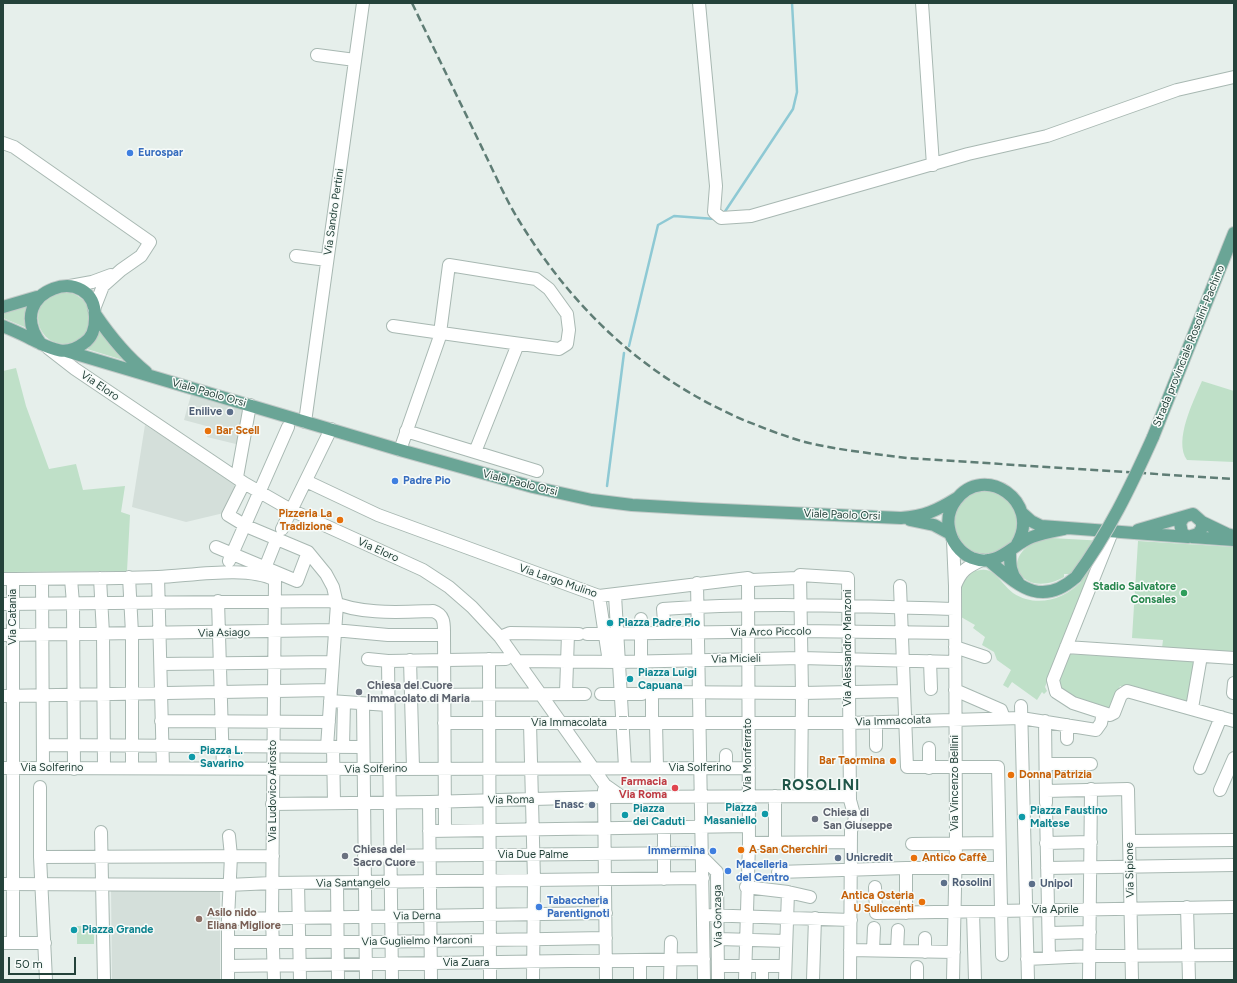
<!DOCTYPE html>
<meta charset="utf-8">
<style>
body{margin:0}
#map{position:relative;width:1237px;height:983px;overflow:hidden;background:#e6efeb;font-family:Figtree,sans-serif}
canvas{display:block}
.frame{position:absolute;inset:0;border:4px solid #24423a;pointer-events:none}
.scale{position:absolute;left:8px;top:957px;width:68px;height:18px;box-sizing:border-box;border:2px solid #24423a;border-top:0;padding-left:5px;font-size:12px;line-height:14px;white-space:nowrap;color:#24423a;-webkit-text-stroke:3px #f7fbf9;paint-order:stroke}
</style>
<div id="map">
<canvas width="1237" height="983"></canvas>
<div class="frame"></div>
<div class="scale">50 m</div>
</div>
<script>
const ctx = document.querySelector('canvas').getContext('2d');
ctx.lineJoin = 'round';
function fillPath(path, color) { ctx.fillStyle = color; ctx.fill(path, 'evenodd'); }
function trace(path, color, width, dash) { ctx.strokeStyle = color; ctx.lineWidth = width; ctx.lineCap = dash ? 'butt' : 'round'; ctx.setLineDash(dash || []); ctx.stroke(path); }
function drawText(font, color, halo, rows, align = 'center') {
  ctx.font = font + ' Figtree,sans-serif'; ctx.lineWidth = 3; ctx.setLineDash([]); ctx.textBaseline = 'middle'; ctx.strokeStyle = halo; ctx.fillStyle = color; for (const [text, x, y, turn = 0] of rows) {
    ctx.save(); ctx.translate(x, y); ctx.rotate((+turn || 0) * Math.PI / 180); ctx.textAlign = isNaN(turn) ? turn : align; if (halo) ctx.strokeText(text, 0, 0); ctx.fillText(text, 0, 0); ctx.restore();
  }
}
const built = new Path2D(`
 M191,395L245,411L240,445L207,437L210,427L184,420Z
 M145,425L240,484L228,512L186,522L132,507Z
 M111,888H220V980H112Z`);
const green = new Path2D(`
 M38 318a26 26 0 1 1 52 0a26 26 0 1 1-52 0Z
 M29,304L26,315L27,328L3,318V312Z
 M98,329L123,360L87,349Z
 M16,368L26,406L49,469L76,464L83,490L125,486L121,512L130,515L127,571L3,572V371Z
 M1202,381L1234,391V462L1187,460C1173,441 1194,400 1202,381Z
 M954 523a32 32 0 1 1 64 0a32 32 0 1 1-64 0Z
 M1051,538L1105,541L1082,591L1045,687L1047,691L1044,694L1042,692L1037,700L1012,682L1008,688L1003,685L1011,670L997,660L994,652L982,645L985,637L973,628L975,625L961,617L960,586L972,572C979,570 987,568 993,573C1000,578 1005,587 1013,593C1036,608 1063,600 1081,582L1071,574H1064V577C1048,586 1027,588 1017,570C1015,549 1034,541 1051,538Z
 M1138,541L1234,547V652L1162,648L1163,640L1132,638Z
 M1069,654L1194,661L1187,701L1120,686L1111,709L1078,701L1061,690L1058,681Z
 M77,926H94V944H77Z`);
const stream = new Path2D(`
 M724,213L793,109L797,92L792,3
 M629,346L658,225L674,216L715,219
 M607,486L624,353`);
const minor = new Path2D(`
 M699,3L716,186L714,212L721,218L751,216L968,154L1047,136L1177,90L1234,77
 M922,3L933,165
 M317,55L355,60
 M3,143L14,147L150,242L141,256L121,270L103,286L94,309
 M296,256L327,260
 M70,286L92,282L111,275
 M393,326C448,334 504,342 559,349L567,344L569,330L567,314L549,289L536,279L449,265L440,333L439,339L400,450
 M48,348L75,369L244,483L291,510L423,570L449,587L472,607L500,637L605,785L622,797
 M305,422L363,3
 M406,431L537,471
 M475,452L518,344
 M237,477L250,405
 M306,481L378,515L599,596L748,578L752,580L797,578L800,575L848,578L850,800L855,818L851,831L850,980
 M244,483L228,515L246,526L308,552L326,574L333,587L337,604L327,747
 M282,529L331,429
 M1112,532L1053,680L1056,692L1073,703L1110,715L1114,713L1121,695L1127,691L1234,721
 M953,540L955,586L956,843L953,980
 M216,547L297,581L308,552
 M229,561L288,427
 M265,568L277,538
 M800,575L802,693L801,796
 M129,577L132,633V768
 M158,577L163,768
 M100,578L103,634L104,768
 M3,579C55,578 106,579 158,577C189,576 248,565 275,580L272,918L274,980
 M42,579L43,768
 M71,579L73,603L74,769
 M697,583L704,980
 M900,586L907,767H998L1002,955
 M955,586C961,570 967,567 982,560
 M615,595L625,767
 M599,596L609,662
 M218,601L223,769
 M3,604L330,601C361,615 400,612 433,611C445,615 444,624 444,635L445,830
 M665,633L663,609C760,602 858,606 955,609
 M587,634L800,631L955,633
 M3,635L334,630L388,635H444
 M500,637L510,633L579,634
 M955,647L985,657
 M1066,647L1234,658
 M368,659L388,661L506,659
 M489,659L490,980
 M410,660L413,768
 M388,661L392,980
 M517,661L619,662L801,658L955,662
 M930,661L931,689
 M641,662V619
 M161,664L333,662
 M955,690L1001,710L1004,718
 M652,692L802,693L904,691
 M566,693L568,634
 M1233,693L1234,683
 M601,694H642
 M411,695L585,694
 M3,696L330,690
 M330,701L388,705
 M363,704L366,980
 M1021,706L1028,980
 M1192,708L1201,656
 M161,721L329,722
 M1045,721L1046,803
 M876,722V746
 M444,723H619
 M530,723L534,880L533,980
 M627,723H849L1021,718L1096,730L1101,723L1103,713
 M652,723V699
 M656,723L657,767
 M1067,739V725
 M43,745L363,747
 M343,747L344,702
 M333,748L334,802
 M929,748V768
 M726,755V768
 M1046,764H1091
 M3,768L389,769L749,768
 M1200,768L1221,717
 M40,787V857L46,980
 M604,790L606,980
 M1220,790L1234,758
 M1046,791L1128,789L1132,980
 M775,796V843
 M429,802L431,980
 M272,804L429,802L604,797L850,796
 M1046,808L1049,958
 M664,827V879
 M429,831L748,826
 M101,832L104,980
 M1129,841L1234,840
 M749,843L851,842
 M1046,843L1091,842
 M912,844L999,843
 M364,856L702,853
 M40,857L273,856
 M703,858L717,872L718,980
 M906,868V913
 M1047,868L1234,865
 M778,872L906,868H1000
 M298,883L300,980
 M337,883L338,980
 M3,884L228,885L272,883L703,878
 M746,887L788,892L810,897
 M875,887L876,913L1234,907
 M1187,907L1189,980
 M973,912L975,980
 M703,915L851,920
 M228,919L606,913
 M1049,933L1090,932
 M719,939L786,941
 M228,942H367L606,938
 M3,943H45
 M13,943V579
 M850,950L954,952
 M873,950L874,928
 M897,951L898,930
 M925,952V938
 M1027,959L1090,956L1234,955
 M640,960V980
 M228,966L704,959
 M719,966H785
 M228,980V919L231,856L229,836
 M670,980L671,942
 M745,980L749,843L748,578
 M762,980V967
 M785,980L788,892
 M813,980L815,918
 M917,980V967
 M1089,980L1091,789`);
const major = new Path2D(`
 M3,307L37,297
 M95,314C110,336 126,356 146,372
 M3,326C12,330 22,334 31,339C50,348 65,358 84,343C92,338 95,328 95,319C97,259 0,290 41,344
 M66,351L400,450L533,487L592,500L632,505L701,509L901,518C925,516 936,511 957,498
 M1153,437L1234,233
 M1022,513L1031,521L1041,526L1188,537
 M910,520L934,525L949,533
 M1202,522L1227,534L1234,536
 M1138,530L1193,514L1202,522V528L1198,534L1188,537L1182,533L1180,523L1184,517
 M1192,537L1234,540
 M1017,544C1042,502 984,462 956,500C950,508 947,518 949,528C951,541 960,553 972,558C998,568 1011,545 1032,537C1042,533 1054,531 1064,529
 M1010,552C1010,564 1010,573 1018,582
 M988,560C1017,584 1040,609 1076,577`);
const rail = new Path2D(`
 M412,3C436,53 460,102 484,152C495,174 505,198 518,219C574,311 647,379 746,421C769,430 793,440 818,445C847,451 877,454 907,458L1234,479`);
const minorBridge = new Path2D(`
 M619,723H627`);
const majorBridge = new Path2D(`
 M1076,577C1108,534 1131,486 1153,437`);
const markers = [
 [130,153,4,"#3f7fe0"],
 [230,412,4,"#5c6f8a"],
 [208,431,4,"#e8710a"],
 [395,481,4,"#3f7fe0"],
 [340,520,4,"#e8710a"],
 [1184,593,4,"#2e9e5b"],
 [610,623,4,"#0f9aa8"],
 [630,679,4,"#0f9aa8"],
 [359,692,4,"#6b7280"],
 [192,757,4,"#0f9aa8"],
 [893,761,4,"#e8710a"],
 [1011,775,4,"#e8710a"],
 [675,788,4,"#e0444e"],
 [592,805,4,"#5c6f8a"],
 [765,814,4,"#0f9aa8"],
 [625,815,4,"#0f9aa8"],
 [1022,817,4,"#0f9aa8"],
 [815,819,4,"#6b7280"],
 [741,850,4,"#e8710a"],
 [713,851,4,"#3f7fe0"],
 [345,856,4,"#6b7280"],
 [838,858,4,"#5c6f8a"],
 [914,858,4,"#e8710a"],
 [728,871,4,"#3f7fe0"],
 [944,883,4,"#5c6f8a"],
 [1032,884,4,"#5c6f8a"],
 [922,902,4,"#e8710a"],
 [539,907,4,"#3f7fe0"],
 [199,919,4,"#8d6e63"],
 [74,930,4,"#0f9aa8"]
];
const shopNames = [
 ["Eurospar",138,153],
 ["Padre Pio",403,481],
 ["Immermina",705,851,"right"],
 ["Macelleria",736,865],
 ["del Centro",736,878],
 ["Tabaccheria",547,901],
 ["Parentignoti",547,914]
];
const streetNames = [
 ["Via Sandro Pertini",334,212,-82],
 ["Strada provinciale Rosolini-Pachino",1189,346,-68],
 ["Via Eloro",100,386,34],
 ["Viale Paolo Orsi",209,393,16],
 ["Viale Paolo Orsi",520,483,14],
 ["Viale Paolo Orsi",842,515,2],
 ["Via Eloro",378,550,24],
 ["Via Largo Mulino",558,581,19],
 ["Via Catania",13,617,-90],
 ["Via Arco Piccolo",771,632,-1],
 ["Via Asiago",224,633,-1],
 ["Via Alessandro Manzoni",848,648,-90],
 ["Via Micieli",736,659,-1],
 ["Via Immacolata",893,721,-2],
 ["Via Immacolata",569,723],
 ["Via Monferrato",748,755,-90],
 ["Via Solferino",52,768],
 ["Via Solferino",700,768],
 ["Via Solferino",376,769,-1],
 ["Via Vincenzo Bellini",955,783,-90],
 ["Via Ludovico Ariosto",273,791,-90],
 ["Via Roma",511,800,-1],
 ["Via Due Palme",533,855],
 ["Via Sipione",1130,870,-91],
 ["Via Santangelo",353,883,-1],
 ["Via Aprile",1055,910],
 ["Via Derna",417,916,-1],
 ["Via Gonzaga",718,916,-91],
 ["Via Guglielmo Marconi",417,941,-1],
 ["Via Zuara",466,963]
];
const serviceNames = [
 ["Enilive",222,412,"right"],
 ["Enasc",584,805,"right"],
 ["Unicredit",846,858],
 ["Rosolini",952,883],
 ["Unipol",1040,884]
];
const foodNames = [
 ["Bar Scell",216,431],
 ["Pizzeria La",332,514,"right"],
 ["Tradizione",332,527,"right"],
 ["Bar Taormina",885,761,"right"],
 ["Donna Patrizia",1019,775],
 ["A San Cherchiri",749,850],
 ["Antico Caffè",922,858],
 ["Antica Osteria",914,896,"right"],
 ["U Suliccenti",914,909,"right"]
];
const leisureNames = [
 ["Stadio Salvatore",1176,587],
 ["Consales",1176,600]
];
const cultureNames = [
 ["Piazza Padre Pio",618,623],
 ["Piazza Luigi",638,673],
 ["Capuana",638,686],
 ["Piazza L.",200,751],
 ["Savarino",200,764],
 ["Piazza",757,808,"right"],
 ["Masaniello",757,821,"right"],
 ["Piazza",633,809],
 ["dei Caduti",633,822],
 ["Piazza Faustino",1030,811],
 ["Maltese",1030,824],
 ["Piazza Grande",82,930]
];
const worshipNames = [
 ["Chiesa del Cuore",367,686],
 ["Immacolato di Maria",367,699],
 ["Chiesa di",823,813],
 ["San Giuseppe",823,826],
 ["Chiesa del",353,850],
 ["Sacro Cuore",353,863]
];
const healthNames = [
 ["Farmacia",667,782],
 ["Via Roma",667,795]
];
const educationNames = [
 ["Asilo nido",207,913],
 ["Eliana Migliore",207,926]
];
const districtNames = [
 ["ROSOLINI",821,786]
];
fillPath(built, '#d4dfda');
fillPath(green, '#bfe0c8');
trace(stream, '#8ec9d4', 2.5);
trace(minor, '#a8b8b2', 14);
trace(major, '#c2cac8', 14);
trace(minor, '#fff', 12);
trace(major, '#6aa596', 12);
trace(rail, '#5f7d75', 2.5, [8, 4]);
trace(minorBridge, '#a8b8b2', 14, []);
trace(majorBridge, '#c2cac8', 14, []);
trace(minorBridge, '#fff', 12);
trace(majorBridge, '#6aa596', 12);
for (const [x, y, r, color] of markers) { const dot = new Path2D(); dot.arc(x, y, r, 0, 2 * Math.PI); ctx.fillStyle = color; ctx.fill(dot); trace(dot, '#f7fbf9', 1.5); }
drawText('bold 11px', '#366cbe', '#f7fbf9', shopNames, 'left');
drawText('11px', '#24423a', '#f7fbf9', streetNames);
drawText('bold 11px', '#4e5e75', '#f7fbf9', serviceNames, 'left');
drawText('bold 11px', '#c56008', '#f7fbf9', foodNames, 'left');
drawText('bold 11px', '#27864d', '#f7fbf9', leisureNames, 'right');
drawText('bold 11px', '#0d838f', '#f7fbf9', cultureNames, 'left');
drawText('bold 11px', '#5b616d', '#f7fbf9', worshipNames, 'left');
drawText('bold 11px', '#be3a42', '#f7fbf9', healthNames, 'right');
drawText('bold 11px', '#785e54', '#f7fbf9', educationNames, 'left');
ctx.letterSpacing = '1px';
drawText('bold 15px', '#1f5548', '#f7fbf9', districtNames);
ctx.letterSpacing = '0px';
</script>
